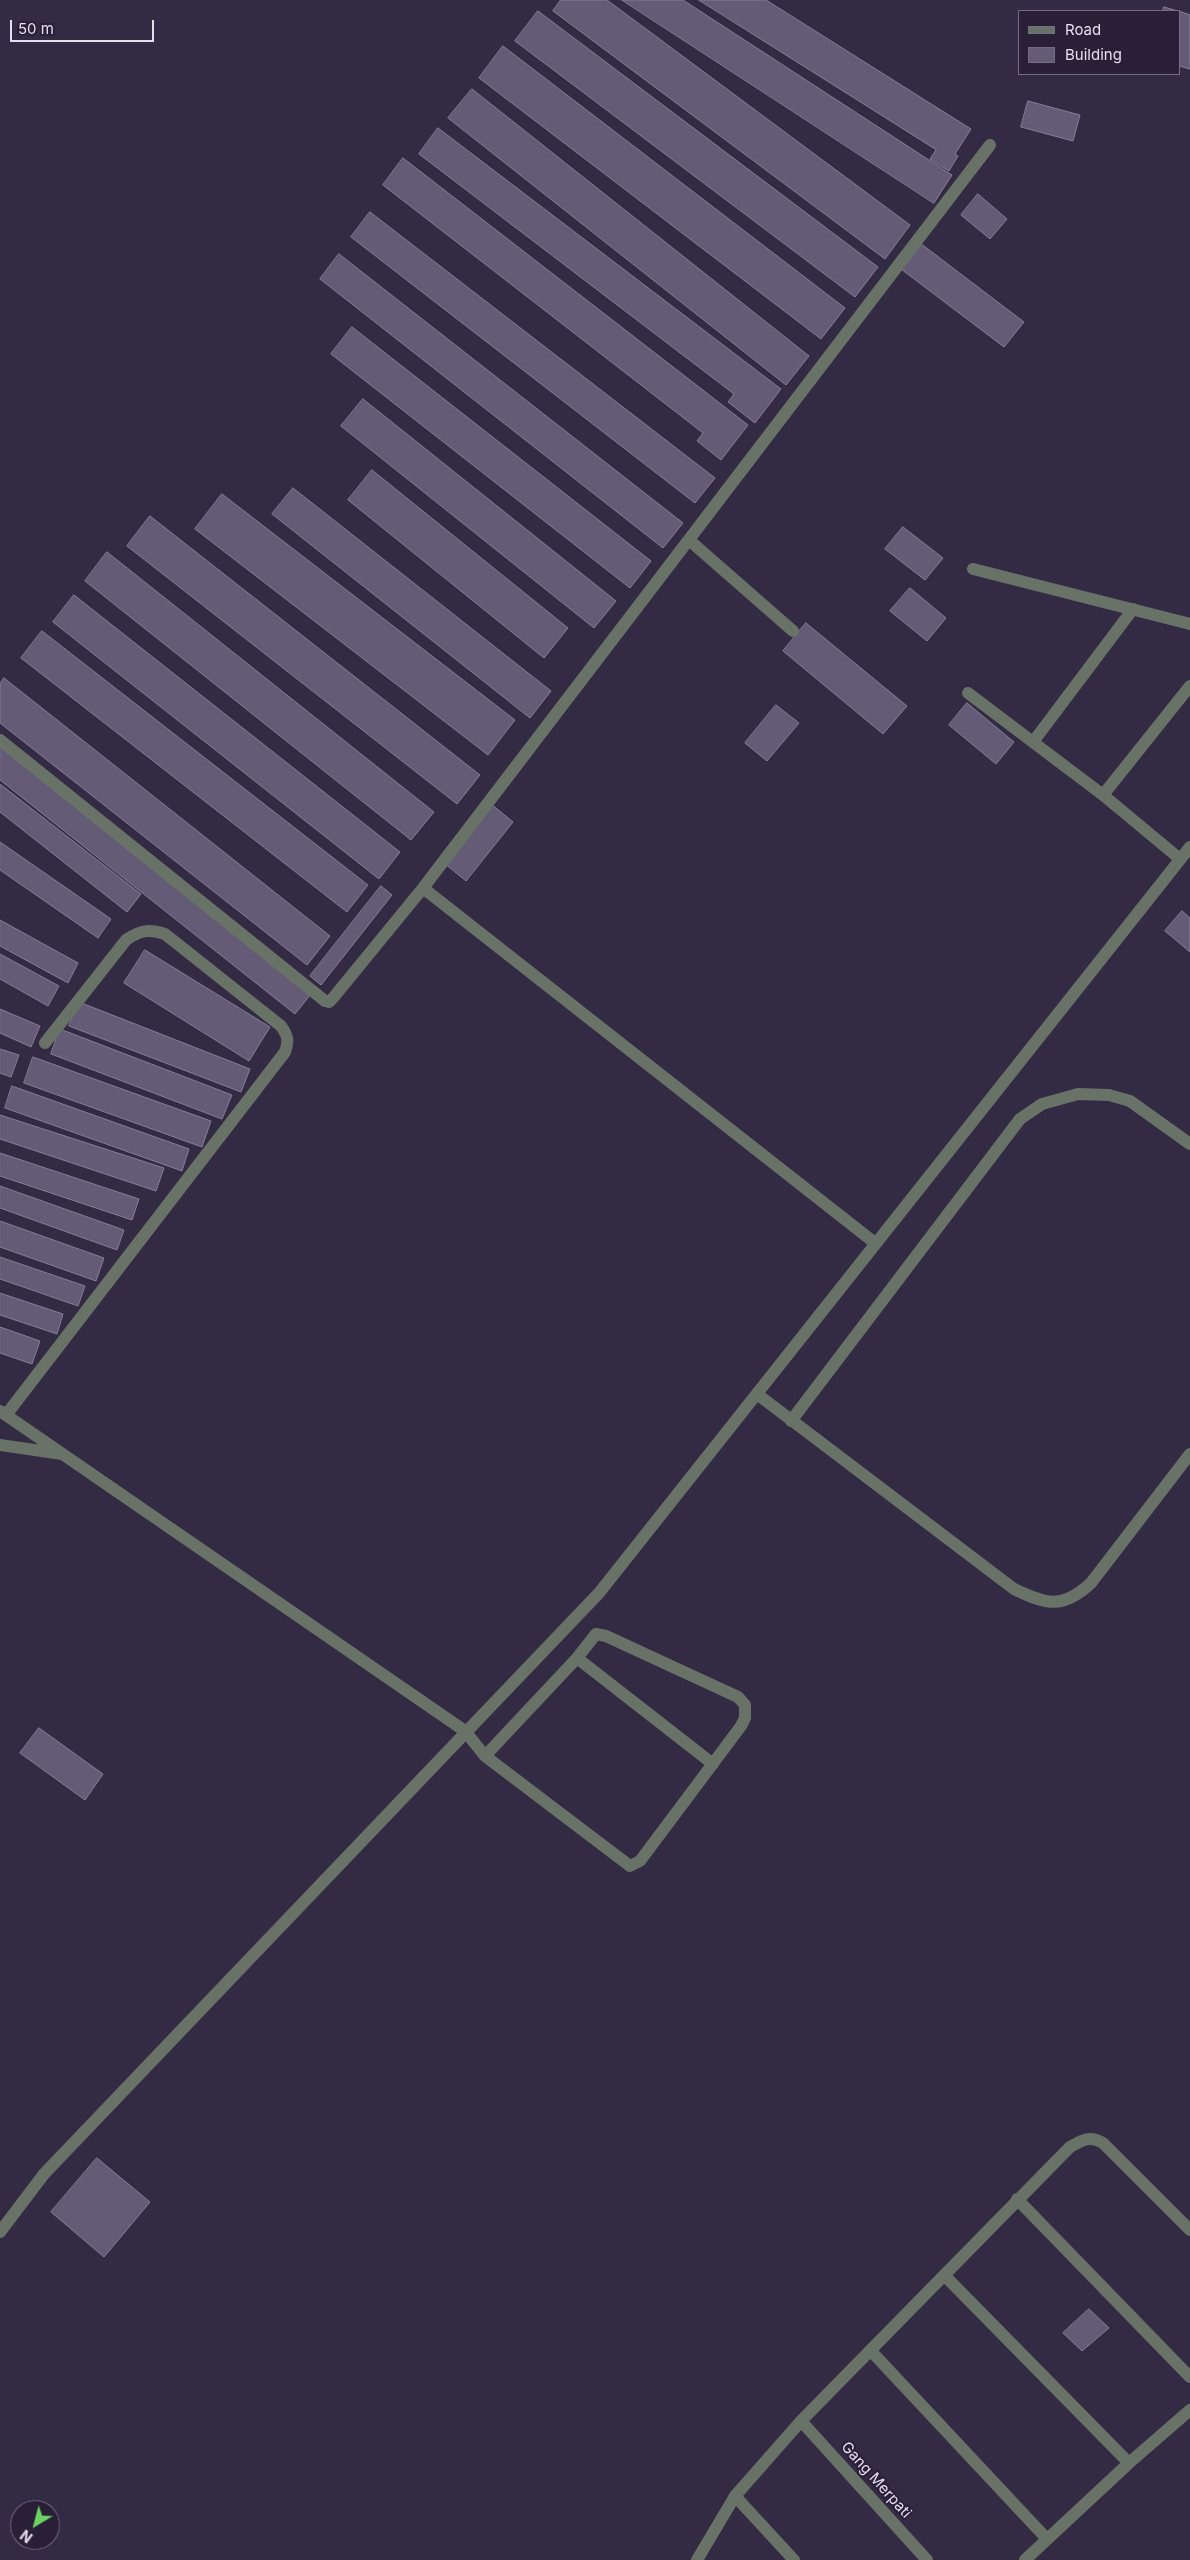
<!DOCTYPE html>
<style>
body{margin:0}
#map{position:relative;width:1190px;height:2560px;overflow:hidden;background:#332a43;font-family:Inter,sans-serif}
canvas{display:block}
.legend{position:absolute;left:1018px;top:10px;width:162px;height:65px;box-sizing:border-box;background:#292038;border:1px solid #746c81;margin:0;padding:6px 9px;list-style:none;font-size:15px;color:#e4dfef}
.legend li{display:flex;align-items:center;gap:10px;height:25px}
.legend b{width:25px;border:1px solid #746c81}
.north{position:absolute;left:10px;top:2500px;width:50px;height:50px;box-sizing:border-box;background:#292038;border:1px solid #746c81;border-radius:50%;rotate:217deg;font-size:14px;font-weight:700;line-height:20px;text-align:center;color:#e4dfef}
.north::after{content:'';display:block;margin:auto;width:18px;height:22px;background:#6cd362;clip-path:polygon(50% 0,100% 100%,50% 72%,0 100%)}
.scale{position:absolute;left:10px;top:20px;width:144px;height:22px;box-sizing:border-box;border:2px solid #e4dfef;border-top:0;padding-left:6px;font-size:15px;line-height:18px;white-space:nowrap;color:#e4dfef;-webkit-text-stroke:4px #292038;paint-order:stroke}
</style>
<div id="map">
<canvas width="1190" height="2560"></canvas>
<ul class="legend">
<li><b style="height:6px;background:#687267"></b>Road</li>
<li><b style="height:14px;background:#645b76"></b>Building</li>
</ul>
<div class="north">N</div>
<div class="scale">50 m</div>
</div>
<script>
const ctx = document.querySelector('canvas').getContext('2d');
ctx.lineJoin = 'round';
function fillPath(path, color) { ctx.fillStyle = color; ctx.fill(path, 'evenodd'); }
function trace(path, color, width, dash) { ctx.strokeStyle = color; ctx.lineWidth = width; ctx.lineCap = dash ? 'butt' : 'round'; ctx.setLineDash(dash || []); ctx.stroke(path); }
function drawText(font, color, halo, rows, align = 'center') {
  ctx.font = font + ' Inter,sans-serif'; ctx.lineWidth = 4; ctx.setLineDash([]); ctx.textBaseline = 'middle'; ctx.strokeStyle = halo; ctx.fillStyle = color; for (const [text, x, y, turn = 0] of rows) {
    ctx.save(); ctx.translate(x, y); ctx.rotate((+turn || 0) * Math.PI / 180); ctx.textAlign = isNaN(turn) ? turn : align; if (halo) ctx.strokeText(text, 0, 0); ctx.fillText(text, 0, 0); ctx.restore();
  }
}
const building = new Path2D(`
 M561,0H607L910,225L885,259L553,11Z
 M622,0H683L952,175L934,203Z
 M699,0H766L971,129L955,154L958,156L949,171L930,159L936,150Z
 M1164,7L1178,11H1163Z
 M538,11L878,267L855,297L515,41Z
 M1179,11L1190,15V69L1179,66Z
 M503,46L845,308L821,339L479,78Z
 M472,89L809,356L786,385L448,118Z
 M1028,101L1080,115L1073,141L1021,127Z
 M438,128L781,389L755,423L728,402L734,394L419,154Z
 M403,158L748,425L721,460L697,441L703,433L383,185Z
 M978,194L1007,219L990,239L961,215Z
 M370,212L715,478L695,503L351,237Z
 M920,243L1024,322L1004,347L901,269Z
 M339,254L683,523L663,548L320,279Z
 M352,327L651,561L630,588L331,354Z
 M363,399L616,601L594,628L341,426Z
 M372,470L568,628L544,658L348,500Z
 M293,488L551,691L530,718L272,514Z
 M222,494L515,720L488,755L195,529Z
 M150,516L480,775L457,804L127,546Z
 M903,527L943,558L925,580L885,549Z
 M107,552L434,812L411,840L85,581Z
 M910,588L946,618L927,641L890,611Z
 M74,595L400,852L379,879L53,622Z
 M806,623L907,706L883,734L783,651Z
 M42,631L368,885L347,912L21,658Z
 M4,678L330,936L307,965L0,723V684Z
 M967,703L1014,742L996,764L949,725Z
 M776,705L799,723L767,761L745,743Z
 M0,747L311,994L295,1014L0,780Z
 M0,784L141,894L127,912L0,812Z
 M491,804L513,822L466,881L444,863Z
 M0,842L111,919L98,938L0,870Z
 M381,886L392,895L321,985L310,976Z
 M1182,911L1190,918V952L1165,931Z
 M0,920L78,963L68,983L0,946Z
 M145,950L270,1027L249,1061L124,983Z
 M0,954L59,986L48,1006L0,979Z
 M79,1002L250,1069L241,1092L69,1026Z
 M0,1009L40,1026L31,1047L0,1033Z
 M60,1029L232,1095L222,1119L51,1054Z
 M0,1049L19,1055L11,1077L0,1073Z
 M33,1057L211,1121L202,1147L24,1083Z
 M12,1086L189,1149L182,1171L5,1108Z
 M0,1115L164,1168L156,1191L0,1139Z
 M0,1153L139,1199L132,1220L0,1176Z
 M0,1186L124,1230L117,1250L0,1208Z
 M0,1221L104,1258L96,1281L0,1247Z
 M0,1257L85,1286L78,1306L0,1279Z
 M0,1293L63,1314L57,1334L0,1315Z
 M0,1327L40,1341L32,1364L0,1353Z
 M39,1728L103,1774L85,1800L20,1753Z
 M97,2158L150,2202L104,2257L51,2212Z
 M1089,2309L1109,2328L1082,2351L1063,2333Z`);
const minor = new Path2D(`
 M689,540L793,631
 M973,569L1190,624
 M968,693L1103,795L1180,859
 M0,740L325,1001L329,1002L333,998L423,888L875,1243
 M1033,742L1133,609
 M1103,795L1190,686
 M423,888L990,145
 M757,1394L1014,1589C1047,1605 1063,1609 1091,1583L1190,1454
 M0,1411L465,1731L485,1756L630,1866L640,1861L741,1726L745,1718V1705L738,1697L606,1636L596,1634L577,1658L485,1756
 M6,1415L285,1052C289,1041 288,1036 281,1026L165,934C149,929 140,930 126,940L45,1043
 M791,1421L1020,1119L1042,1104L1078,1094L1109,1095L1130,1101L1190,1144
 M0,1445L62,1454
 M577,1658L713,1764
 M1017,2199L1190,2377
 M0,2232L44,2174L599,1593L1190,847
 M944,2275L1129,2463
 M871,2351L1047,2539
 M801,2421L927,2560
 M735,2496L794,2560
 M697,2560L735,2496L801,2421L1070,2147C1082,2140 1090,2135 1103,2143L1190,2230
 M1025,2560L1129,2463L1190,2410`);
const streetNames = [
 ["Gang Merpati",876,2480,48]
];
fillPath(building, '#645b76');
trace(building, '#867d9a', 1);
trace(minor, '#687267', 12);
drawText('15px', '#e4dfef', '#292038', streetNames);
</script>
